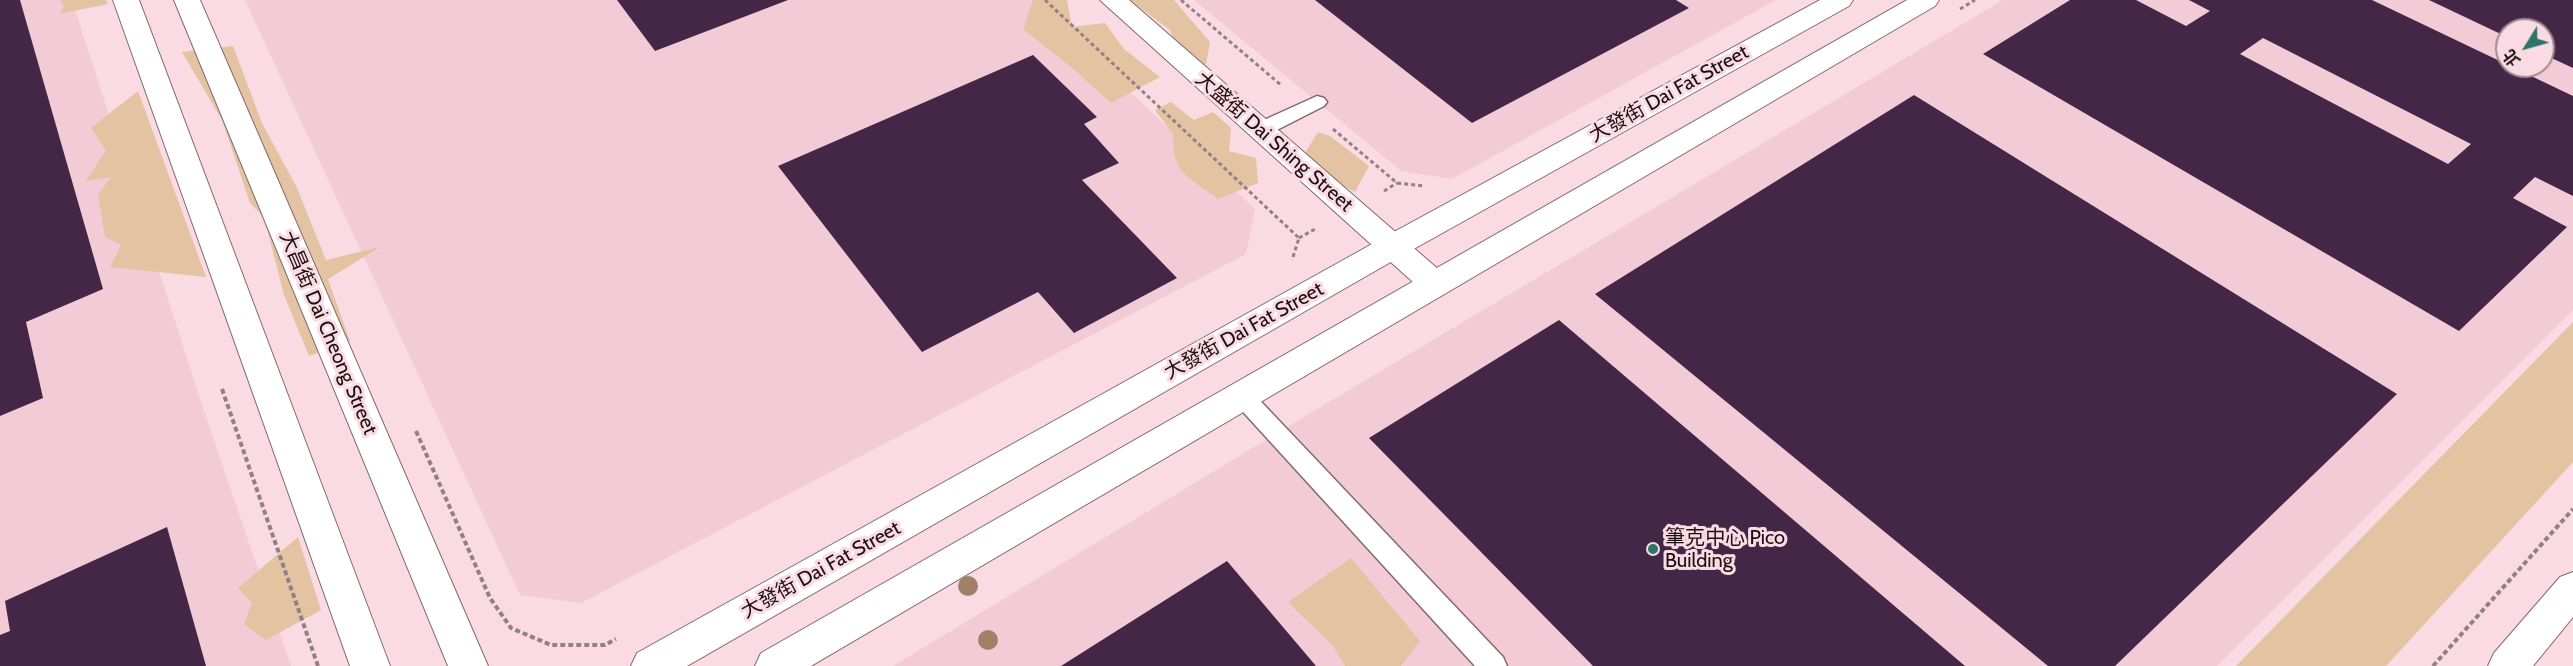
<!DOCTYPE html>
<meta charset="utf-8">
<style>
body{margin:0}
#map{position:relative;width:2573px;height:666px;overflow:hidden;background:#fadbe3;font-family:Cabin,"Noto Sans TC",sans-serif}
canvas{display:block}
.north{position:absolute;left:2495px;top:18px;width:60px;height:60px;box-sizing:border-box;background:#fadbe3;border:2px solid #a08a90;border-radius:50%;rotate:233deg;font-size:16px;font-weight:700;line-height:24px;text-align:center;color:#1a1013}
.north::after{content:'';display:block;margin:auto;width:21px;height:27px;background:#2d746b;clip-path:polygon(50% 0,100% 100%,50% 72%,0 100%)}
</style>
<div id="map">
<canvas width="2573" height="666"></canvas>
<div class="north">北</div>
</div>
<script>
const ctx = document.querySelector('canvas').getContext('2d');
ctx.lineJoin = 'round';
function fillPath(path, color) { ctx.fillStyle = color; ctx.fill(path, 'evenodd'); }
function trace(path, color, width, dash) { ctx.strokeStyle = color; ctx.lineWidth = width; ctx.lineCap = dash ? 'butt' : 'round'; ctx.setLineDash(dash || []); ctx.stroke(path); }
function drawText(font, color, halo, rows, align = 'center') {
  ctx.font = font + ' Cabin,"Noto Sans TC",sans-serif'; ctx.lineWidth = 6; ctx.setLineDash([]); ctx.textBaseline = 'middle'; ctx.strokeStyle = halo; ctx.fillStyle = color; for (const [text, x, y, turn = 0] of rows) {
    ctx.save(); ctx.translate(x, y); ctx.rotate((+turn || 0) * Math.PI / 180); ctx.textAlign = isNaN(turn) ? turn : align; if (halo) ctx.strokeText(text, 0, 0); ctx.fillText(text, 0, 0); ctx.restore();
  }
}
const built = new Path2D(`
 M0,0H72L202,405L291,666H0Z
 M245,0H1032L1255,209L1246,254L581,603L520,595Z
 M1194,0H1776L1452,179L1401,171Z
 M2003,0H2573V310L2217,666H893L1277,433ZM2507,30H2543V66H2507Z`);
const green = new Path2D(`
 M60,0H106L108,4L59,14L64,7Z
 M1033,0H1067L1072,27L1105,23L1124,49L1160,77L1111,103L1071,67L1023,29Z
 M1130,0H1174L1210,42L1206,64H1192L1177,48L1170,30Z
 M233,46L262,123L297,188L326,260L380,247L328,279L350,341L309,356L284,295L264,217L250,203L222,120L182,52Z
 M138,91L206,277L110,267L121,245L105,237L98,195L111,177L86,181L106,150L91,128Z
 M1171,102L1194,120L1213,112L1231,128L1229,151L1256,158L1258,183L1218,199C1188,176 1172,175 1173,134L1155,110Z
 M1318,132L1330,136L1369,166L1355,192L1334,181L1302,158Z
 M2573,322V462L2386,666H2236Z
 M298,537L321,610L266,640L244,624L252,603L238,588Z
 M1351,558L1420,641L1401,666H1345L1333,646L1288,602Z`);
const building = new Path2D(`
 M0,0H20L103,289L26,322L43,398L0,416Z
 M617,0H788L655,51Z
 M1315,0H1676L1689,8L1472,123Z
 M2070,0H2136L2186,26L2210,11L2189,0H2372L2573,96V196L2535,177L2513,198L2567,227L2459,331L1983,54ZM2263,38L2471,144L2448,164L2240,54Z
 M2429,0H2573V68L2543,54V30H2507V37Z
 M1033,55L1097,117L1084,124L1119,163L1082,180L1177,278L1074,333L1038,292L922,352L778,166Z
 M1914,95L2397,394L2115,666H2048L1595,294Z
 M1559,320L1729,465L1965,666H1593L1369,438Z
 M167,527L206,666H0V635L10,631L5,601Z
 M1227,561L1316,666H1061Z`);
const pathFar1 = new Path2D(`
 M1045,0L1299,238L1292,260
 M1181,0L1281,85
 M1960,9L1975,0
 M1333,129L1397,183L1425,186
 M1384,191L1397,183
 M1299,238L1317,228`);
const path = new Path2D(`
 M222,389L318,666
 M416,431L490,598L511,628L551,645H605L616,639
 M2433,666L2573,509`);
const lane = new Path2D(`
 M1317,96L1324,98L1327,102L1324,106L1267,135L1260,137L1253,135L1250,130L1253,125Z
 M1242,387L1250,390L1503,657L1507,666H1475L1234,402L1230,396L1234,390Z`);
const street = new Path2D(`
 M1100,0H1129L1446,276L1451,284L1446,292L1435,296L1424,292Z
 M2573,572V617L2533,666H2488L2494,653L2560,577Z`);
const secondary = new Path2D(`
 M113,0H139L390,666H350Z
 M174,0H200L488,666H448Z
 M1820,0H1853L1849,6L1403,255L687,666H631L637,653L1381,239Z
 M1907,0H1939L1935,6L811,666H755L761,653Z`);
const trees = [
 [968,586],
 [988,640]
];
const markers = [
 [1653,549,6,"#2d746b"]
];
const streetNames = [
 ["大發街 Dai Fat Street",1669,94,-29],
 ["大盛街 Dai Shing Street",1274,142,41],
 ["大發街 Dai Fat Street",1244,331,-29],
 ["大昌街 Dai Cheong Street",328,333,67],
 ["大發街 Dai Fat Street",821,570,-29]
];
const poiNames = [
 ["筆克中心 Pico",1665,538],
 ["Building",1665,561]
];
fillPath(built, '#f2cbd6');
fillPath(green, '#e3c3a2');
fillPath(building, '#442746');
trace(lane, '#836870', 3);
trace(street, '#836870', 2);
trace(secondary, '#836870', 2);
trace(pathFar1, '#947f85', 3, [4, 3]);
trace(path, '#947f85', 4, [5, 3]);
fillPath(lane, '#fff');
fillPath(street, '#fff');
fillPath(secondary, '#fff');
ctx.fillStyle = '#a18068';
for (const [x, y] of trees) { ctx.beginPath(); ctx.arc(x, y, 10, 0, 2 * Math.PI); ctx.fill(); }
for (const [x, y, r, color] of markers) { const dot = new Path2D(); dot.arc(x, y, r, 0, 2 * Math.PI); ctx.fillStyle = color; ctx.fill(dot); trace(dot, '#fadbe3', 2); }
drawText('20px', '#1a1013', '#fadbe3', streetNames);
drawText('20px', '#1a1013', '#fadbe3', poiNames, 'left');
</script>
